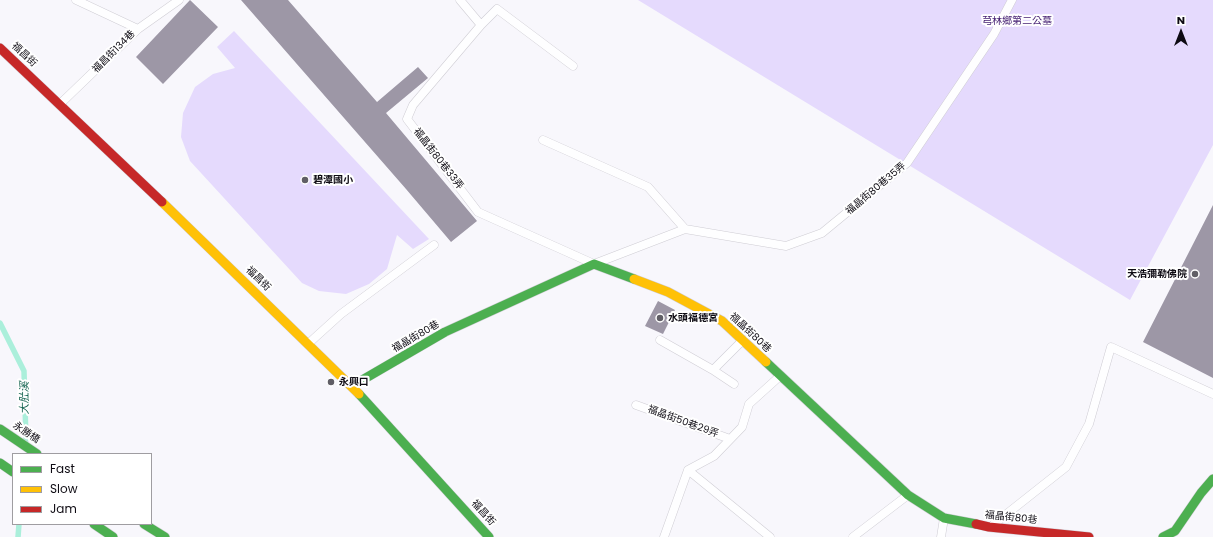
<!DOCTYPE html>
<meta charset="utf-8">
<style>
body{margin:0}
#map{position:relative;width:1213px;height:537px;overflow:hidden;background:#f8f7fc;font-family:Poppins,sans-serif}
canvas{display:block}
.legend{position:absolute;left:12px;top:453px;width:140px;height:72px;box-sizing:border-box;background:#fff;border:1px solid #9f9da1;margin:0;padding:5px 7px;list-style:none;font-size:12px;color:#0e0b13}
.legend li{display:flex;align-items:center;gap:8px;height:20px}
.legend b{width:20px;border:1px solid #9f9da1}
.north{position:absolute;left:1161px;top:12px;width:40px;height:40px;-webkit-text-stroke:3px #fff;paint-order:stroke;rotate:0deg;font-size:11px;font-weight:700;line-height:16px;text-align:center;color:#0e0b13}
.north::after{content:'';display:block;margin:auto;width:14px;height:18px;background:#0e0b13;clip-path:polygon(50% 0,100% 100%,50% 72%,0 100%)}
</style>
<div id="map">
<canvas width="1213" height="537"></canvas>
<ul class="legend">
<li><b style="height:5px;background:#4caf50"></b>Fast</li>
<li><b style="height:5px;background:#ffc107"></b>Slow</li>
<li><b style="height:5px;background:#c62828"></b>Jam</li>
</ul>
<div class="north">N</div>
</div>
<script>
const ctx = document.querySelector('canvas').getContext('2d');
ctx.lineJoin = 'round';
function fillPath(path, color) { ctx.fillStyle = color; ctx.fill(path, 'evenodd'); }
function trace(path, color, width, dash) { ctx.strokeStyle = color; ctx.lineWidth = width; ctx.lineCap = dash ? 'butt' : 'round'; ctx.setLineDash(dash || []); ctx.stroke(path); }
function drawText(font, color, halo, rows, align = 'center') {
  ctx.font = font + ' Poppins,"Noto Sans TC",sans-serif'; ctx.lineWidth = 4; ctx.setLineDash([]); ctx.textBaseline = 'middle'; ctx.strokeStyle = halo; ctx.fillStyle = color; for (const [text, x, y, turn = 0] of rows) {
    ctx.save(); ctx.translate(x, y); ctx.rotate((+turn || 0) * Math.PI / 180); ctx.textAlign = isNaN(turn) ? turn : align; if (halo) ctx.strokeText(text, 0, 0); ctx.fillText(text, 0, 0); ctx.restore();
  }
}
const green = new Path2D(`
 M638,0H1213V145L1130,300Z
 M234,31L429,239L413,249L397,235L387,269L369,284L346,294L319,291L302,283L190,161L181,137L183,113L195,87L213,74L235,68L217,47Z`);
const stream = new Path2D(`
 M0,323L24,371L26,440
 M18,537L19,524`);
const building = new Path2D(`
 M190,0L218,27L163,84L136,57Z
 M241,0H288L377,102L418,67L428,78L386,113L477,221L451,242L406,189Z
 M1213,205V378L1143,342Z
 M658,301L675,310L663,334L645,326Z`);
const lane = new Path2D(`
 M76,0L138,29
 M460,0L481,25
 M573,66L497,9L481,25L413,105L407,119L478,212L594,264L685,229L786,246L822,233L907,163L994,34L1012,0
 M60,104L138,29L179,0
 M543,140L648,187L685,229
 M660,340L713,370L734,384
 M309,343L341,314L434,245
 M713,370L742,341
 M636,405L730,439
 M688,470L770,537
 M994,524L1066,467L1089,424L1111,347L1213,394
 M664,537L688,470L714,456L742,427L749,404L780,376
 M853,537L908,495
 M941,537L944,518`);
const fast = new Path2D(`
 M766,362L908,495L944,518L976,524
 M352,386L445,332L594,264L634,279
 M359,394L489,537
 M0,429L37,454
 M0,463L13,472
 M94,524L113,537
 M144,524L165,537
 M1163,537L1175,531L1201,493L1213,479`);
const slow = new Path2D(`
 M162,202L359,394
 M634,279L668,292L722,321L766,362`);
const jam = new Path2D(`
 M0,48L162,202
 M976,524L989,527L1089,537`);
const markers = [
 [305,180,4,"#605e65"],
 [1195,274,4,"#605e65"],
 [660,318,4,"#605e65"],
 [331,382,4,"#605e65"]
];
const parkNames = [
 ["芎林鄉第二公墓",1017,21]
];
const streetNames = [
 ["福昌街134巷",114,52,-45],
 ["福昌街",24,55,43],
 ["福晶街80巷33弄",438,159,52],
 ["福晶街80巷35弄",876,189,-40],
 ["福昌街",258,279,44],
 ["福晶街80巷",750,333,43],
 ["福晶街80巷",416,337,-30],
 ["福晶街50巷29弄",683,422,20],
 ["永勝橋",26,433,34],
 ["福昌街",483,513,48],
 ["福晶街80巷",1011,518,6]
];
const poiNames = [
 ["碧潭國小",313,180],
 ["天浩彌勒佛院",1187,274,"right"],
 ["水頭福德宮",668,318],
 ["永興口",339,382]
];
const waterNames = [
 ["大肚溪",25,398,-90]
];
fillPath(green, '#e5dafd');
trace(stream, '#abefdb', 5.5);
fillPath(building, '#9d97a6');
trace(lane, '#cfcdd4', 9);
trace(fast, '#cfcdd4', 10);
trace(slow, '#cfcdd4', 10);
trace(jam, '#cfcdd4', 10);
trace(lane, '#fefeff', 8);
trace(fast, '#4caf50', 9);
trace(slow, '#ffc107', 9);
trace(jam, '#c62828', 9);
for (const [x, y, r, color] of markers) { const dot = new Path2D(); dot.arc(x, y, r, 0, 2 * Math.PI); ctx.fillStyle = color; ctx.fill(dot); trace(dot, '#fff', 1.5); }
drawText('10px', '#462173', '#fff', parkNames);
drawText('10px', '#0e0b13', '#fff', streetNames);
drawText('bold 10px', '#0e0b13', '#fff', poiNames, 'left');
drawText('italic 11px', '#156450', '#fff', waterNames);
</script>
